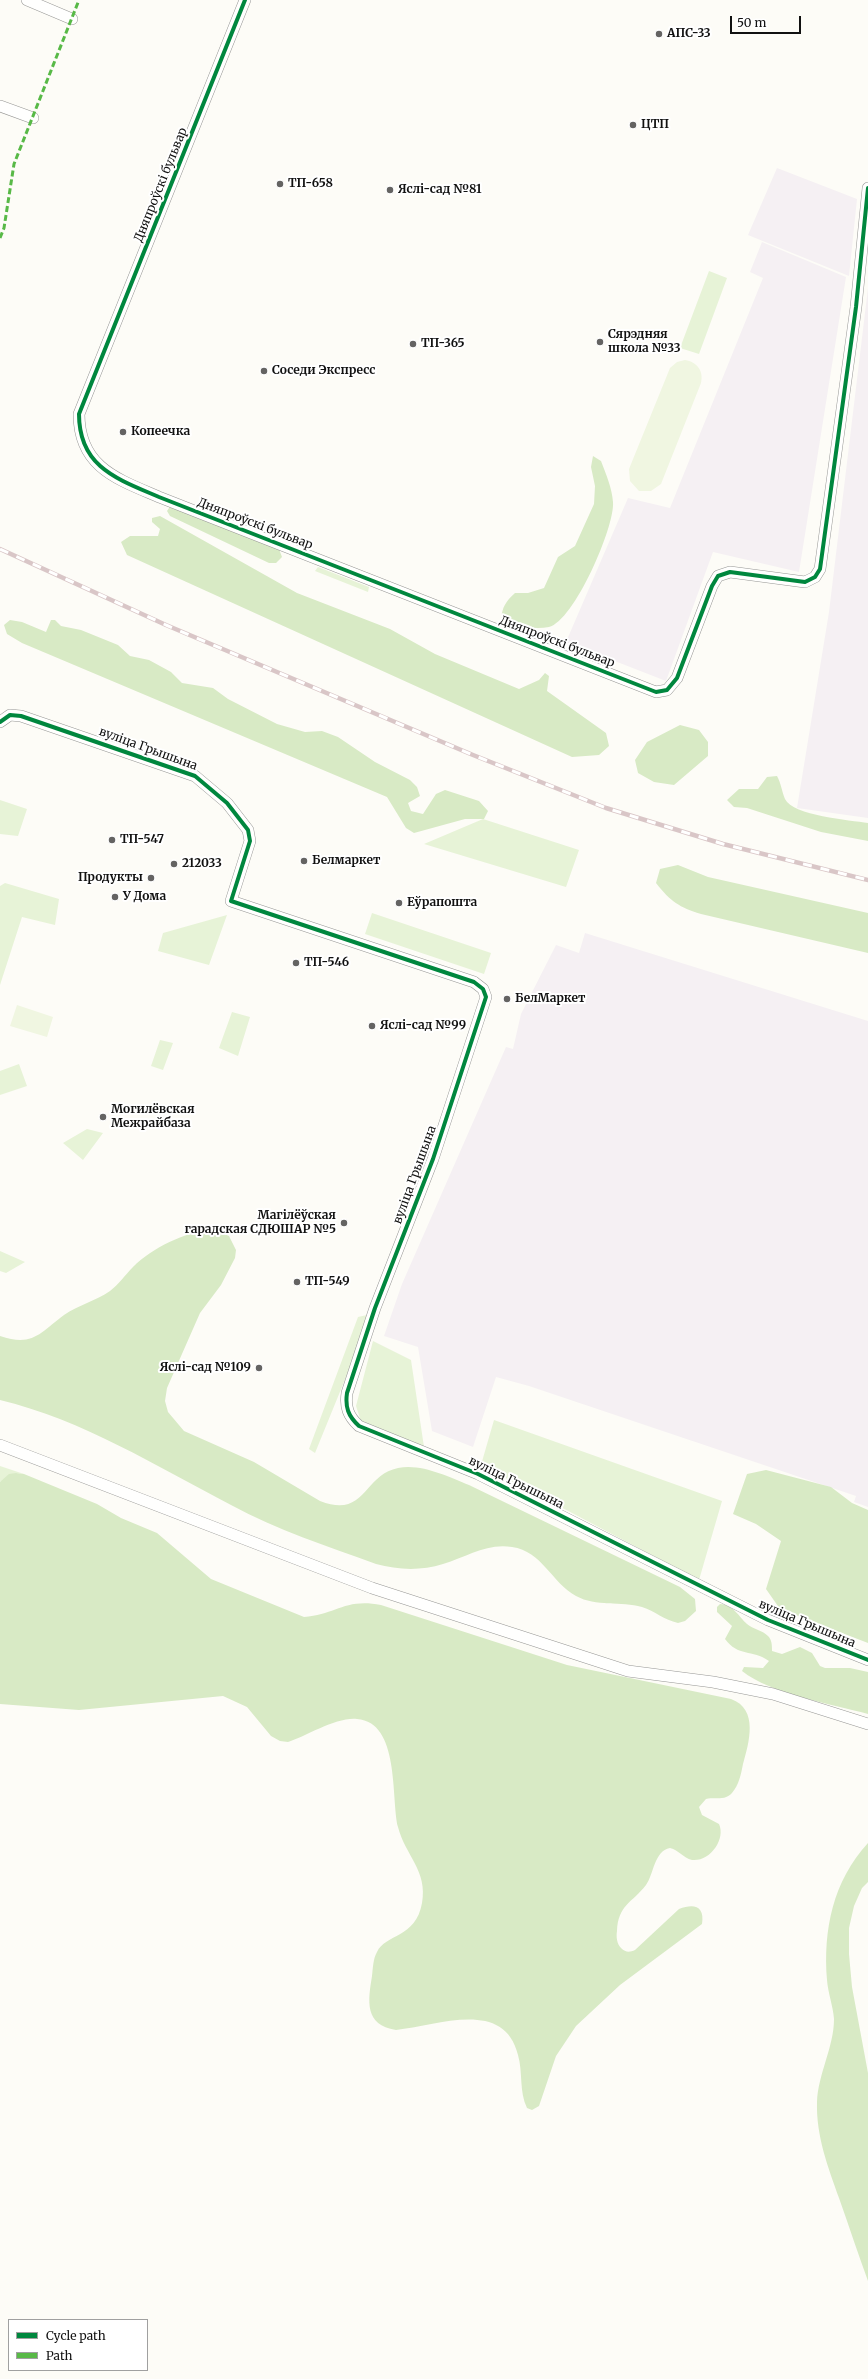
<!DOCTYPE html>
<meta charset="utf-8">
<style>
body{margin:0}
#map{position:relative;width:868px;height:2379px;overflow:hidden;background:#fdfcf7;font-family:Merriweather,serif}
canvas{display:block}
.legend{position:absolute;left:8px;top:2319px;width:140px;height:52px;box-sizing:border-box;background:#fff;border:1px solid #a0a0a0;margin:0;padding:5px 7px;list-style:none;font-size:12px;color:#111}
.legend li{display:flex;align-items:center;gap:8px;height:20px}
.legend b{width:20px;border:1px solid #a0a0a0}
.scale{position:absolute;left:730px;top:16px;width:71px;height:18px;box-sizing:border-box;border:2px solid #111;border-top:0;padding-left:5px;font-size:12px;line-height:14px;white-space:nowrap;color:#111;-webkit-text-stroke:3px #fff;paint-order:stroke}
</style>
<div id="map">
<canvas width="868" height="2379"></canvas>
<ul class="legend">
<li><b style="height:5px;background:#00873e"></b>Cycle path</li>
<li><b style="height:5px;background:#58b947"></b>Path</li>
</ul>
<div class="scale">50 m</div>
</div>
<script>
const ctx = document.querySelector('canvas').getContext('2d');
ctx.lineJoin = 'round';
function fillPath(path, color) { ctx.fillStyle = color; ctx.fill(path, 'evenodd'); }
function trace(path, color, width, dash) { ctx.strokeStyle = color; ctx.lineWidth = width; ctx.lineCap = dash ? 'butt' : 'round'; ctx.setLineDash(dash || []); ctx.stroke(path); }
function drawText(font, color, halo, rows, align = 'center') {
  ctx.font = font + ' Merriweather,serif'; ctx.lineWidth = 4; ctx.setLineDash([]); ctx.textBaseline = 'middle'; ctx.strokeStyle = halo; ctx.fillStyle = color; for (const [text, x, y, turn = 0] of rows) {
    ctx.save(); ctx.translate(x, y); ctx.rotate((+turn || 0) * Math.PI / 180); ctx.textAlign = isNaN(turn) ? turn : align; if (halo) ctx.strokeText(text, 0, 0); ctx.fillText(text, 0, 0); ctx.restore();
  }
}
const industrial = new Path2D(`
 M777,168L857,199L849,276L748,235Z
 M762,242L846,277L799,572L713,552L666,681L566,642L628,498L670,508L763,278L750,272Z
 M868,288V818L797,808L829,612Z
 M585,933L868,1021V1507L854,1502L856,1496L529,1386L496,1377L473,1447L432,1431L418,1347L384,1336L402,1284L506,1047L513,1049L521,1014L556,945L579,953Z`);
const green = new Path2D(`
 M709,271L727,278L699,354L680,348Z
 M318,567L369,587L368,592L315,571Z
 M0,800L27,809L18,836L0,834Z
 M483,819L579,850L566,887L424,844Z
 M5,883L59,899L55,925L22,917L0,985V886Z
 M372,913L491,953L484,974L365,934Z
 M227,915L209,965L158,951L163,933Z
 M232,1012L250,1017L238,1056L219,1048Z
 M160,1040L173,1043L163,1070L151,1066Z
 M19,1064L27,1086L0,1095V1071Z
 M87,1129L103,1133L83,1160L63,1143Z
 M0,1251L25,1262L6,1273L0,1271Z
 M367,1315L368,1323L315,1453L309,1449L358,1317Z
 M373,1341L411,1360L424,1447L361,1421L356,1406Z
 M494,1420L722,1501L699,1580L481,1465Z
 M0,1466L24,1474L16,1473L0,1482Z`);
const forest = new Path2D(`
 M593,456L601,461C606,474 612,488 613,502C615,527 574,621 549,627C534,630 515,626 501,620C502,607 506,601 515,593H528L544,588L558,557L575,546L594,504L595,486L591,467Z
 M171,505L279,549L282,557L276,563H269L170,516L167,511Z
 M160,516L297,593L390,629L435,654L519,689L539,680L545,673L549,676L547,691L606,733L609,746L599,755L572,757L127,555L121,542L130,536H158L160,529L152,522V518Z
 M10,620L22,622L46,632L51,620H55L61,626L81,630L118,645L130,656L149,660L171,672L182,683L213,688L228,699L277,724L305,732L322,731L338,737L375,762L410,780L417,787L420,796L408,803L411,811L423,814L436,794L445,790L479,801L488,811L484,819H465L414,833L406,828L387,797L22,643L7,634L4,625Z
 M680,725L699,730L708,742V756L674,785L654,782L638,773L635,760L647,742Z
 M777,776C781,783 782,792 785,799C793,816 850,820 868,823V841L821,832L747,808L734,807L727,800L739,789H758L767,777Z
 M678,865L708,877L868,913V953L701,914C679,907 671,902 656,883L660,869Z
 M212,1229L229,1236L236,1250L235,1258L221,1285L200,1313L167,1388L165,1401L168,1412L184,1431L254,1462L320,1501C366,1519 363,1475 398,1468C421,1463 449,1477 469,1485L680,1587L695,1599L696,1611L685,1621L678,1623C664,1620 655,1611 642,1607C621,1601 596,1607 576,1596C552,1583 542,1551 512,1547C486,1543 467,1557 443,1564C421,1571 398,1570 376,1564C327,1546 277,1530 231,1505C156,1466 83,1420 0,1400V1336C33,1347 40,1333 64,1315C78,1305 96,1301 110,1291C119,1284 125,1275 133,1267C153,1247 184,1233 212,1229Z
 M766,1470L831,1487L852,1503L868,1510V1643L780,1609L766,1589L781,1541L756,1524L733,1514L747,1474Z
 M16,1473L24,1474L97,1504L121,1518L157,1533L211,1579L304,1617C336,1615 344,1598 381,1605L567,1665L731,1699C759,1709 749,1743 743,1764C741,1774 739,1785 732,1793C725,1801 715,1797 706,1799L699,1807L702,1815L719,1824C726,1839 710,1862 692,1860C683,1858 679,1850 670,1848C654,1851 654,1874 646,1885C632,1903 618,1905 617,1931C616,1937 617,1944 621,1948C626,1953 630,1952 635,1950L679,1909C694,1903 705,1906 702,1924L620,1985L576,2026L556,2056L539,2106L532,2110L527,2108C519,2092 523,2072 518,2055C504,1998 437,2026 396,2030C364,2025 368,2001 372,1976C373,1968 373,1959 377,1952C385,1934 416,1938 422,1903C428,1871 405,1855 398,1827C391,1798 400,1722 357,1719C336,1717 307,1736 288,1742L280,1741L271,1736L247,1707L223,1696L79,1710L0,1704V1482L9,1474Z
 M720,1604C733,1604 739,1617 747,1624C753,1629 762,1630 768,1636C772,1640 772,1645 772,1651L782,1654L800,1647L812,1653L820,1666L825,1668H850L868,1672V1714C831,1704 771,1694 742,1671L744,1667L763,1668L769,1661C752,1649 738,1657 725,1639L732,1626L717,1612V1607Z
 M868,1843V1882L862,1888L854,1906L849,1928V1954L852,1987L868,2073V2281C858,2254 849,2226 839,2198C828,2167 816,2136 817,2102C818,2074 834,2047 834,2019C833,2006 828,1993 827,1980C823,1930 833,1881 868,1843Z`);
const pitch = new Path2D(`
 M685,360C697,362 704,371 701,383L661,484L651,491H639L630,481L629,469L670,368L677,362Z
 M17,1005L53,1017L47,1037L10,1026Z`);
const minor = new Path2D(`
 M27,0L72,19
 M245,0L79,414C79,467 117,479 159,497L656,692L667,690L677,678L712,586L718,576L730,572L805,582L815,577L820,569L856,307L868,188
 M0,106L33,118
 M0,722L10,715L21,716L195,776L227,803L248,830L250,841L231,901L474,982L483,989L486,997L433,1159L375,1308L347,1393C345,1407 348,1416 359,1426L478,1474L768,1620L868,1660
 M0,1445L372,1588L628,1671L713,1682L773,1694L868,1724`);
const rail = new Path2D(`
 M0,549L166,625L473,755L606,808L723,844L868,880`);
const quiet = new Path2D(`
 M0,238L4,228L14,164L79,0`);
const cycleway = new Path2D(`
 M245,0L79,414C79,467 117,479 159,497L656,692L667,690L677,678L712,586L718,576L730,572L805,582L815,577L820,569L856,307L868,188
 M0,722L10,715L21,716L195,776L227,803L248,830L250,841L231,901L474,982L483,989L486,997L433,1159L375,1308L347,1393C345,1407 348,1416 359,1426L478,1474L768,1620L868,1660`);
const markers = [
 [659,34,4,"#646362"],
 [633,125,4,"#646362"],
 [280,184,4,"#646362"],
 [390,190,4,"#646362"],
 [600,342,4,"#646362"],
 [413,344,4,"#646362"],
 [264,371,4,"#646362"],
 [123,432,4,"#646362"],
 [112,840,4,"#646362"],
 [304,861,4,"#646362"],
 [174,864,4,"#646362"],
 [151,878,4,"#646362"],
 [115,897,4,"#646362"],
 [399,903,4,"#646362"],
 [296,963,4,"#646362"],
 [507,999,4,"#646362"],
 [372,1026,4,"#646362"],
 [103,1117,4,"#646362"],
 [344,1223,4,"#646362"],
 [297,1282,4,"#646362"],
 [259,1368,4,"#646362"]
];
const poiNames = [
 ["АПС-33",667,34],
 ["ЦТП",641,125],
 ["ТП-658",288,184],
 ["Яслі-сад №81",398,190],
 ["Сярэдняя",608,335],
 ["школа №33",608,349],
 ["ТП-365",421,344],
 ["Соседи Экспресс",272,371],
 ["Копеечка",131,432],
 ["ТП-547",120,840],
 ["Белмаркет",312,861],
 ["212033",182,864],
 ["Продукты",143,878,"right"],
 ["У Дома",123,897],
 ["Еўрапошта",407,903],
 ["ТП-546",304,963],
 ["БелМаркет",515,999],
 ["Яслі-сад №99",380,1026],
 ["Могилёвская",111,1110],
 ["Межрайбаза",111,1124],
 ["Магілёўская",336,1216,"right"],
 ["гарадская СДЮШАР №5",336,1230,"right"],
 ["ТП-549",305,1282],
 ["Яслі-сад №109",251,1368,"right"]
];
const streetNames = [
 ["Дняпроўскі бульвар",161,185,-68],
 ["Дняпроўскі бульвар",255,524,21],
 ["Дняпроўскі бульвар",557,642,21],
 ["вуліца Грышына",148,749,20],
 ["вуліца Грышына",415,1175,-70],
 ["вуліца Грышына",516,1483,26],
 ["вуліца Грышына",807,1624,23]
];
fillPath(industrial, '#f5f0f3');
fillPath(green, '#e7f3d7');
fillPath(forest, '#d8eac5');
fillPath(pitch, '#f0f6e1');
trace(minor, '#979795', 12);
trace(minor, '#fffffe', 11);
trace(rail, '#d9c6c7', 4.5);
trace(rail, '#fff', 3, [9]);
trace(quiet, '#58b947', 3, [6, 3]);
trace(cycleway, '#00873e', 4);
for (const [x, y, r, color] of markers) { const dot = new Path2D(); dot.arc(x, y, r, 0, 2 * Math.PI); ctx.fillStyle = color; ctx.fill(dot); trace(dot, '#fff', 1.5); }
drawText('bold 12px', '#111', '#fff', poiNames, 'left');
drawText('12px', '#111', '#fff', streetNames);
</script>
